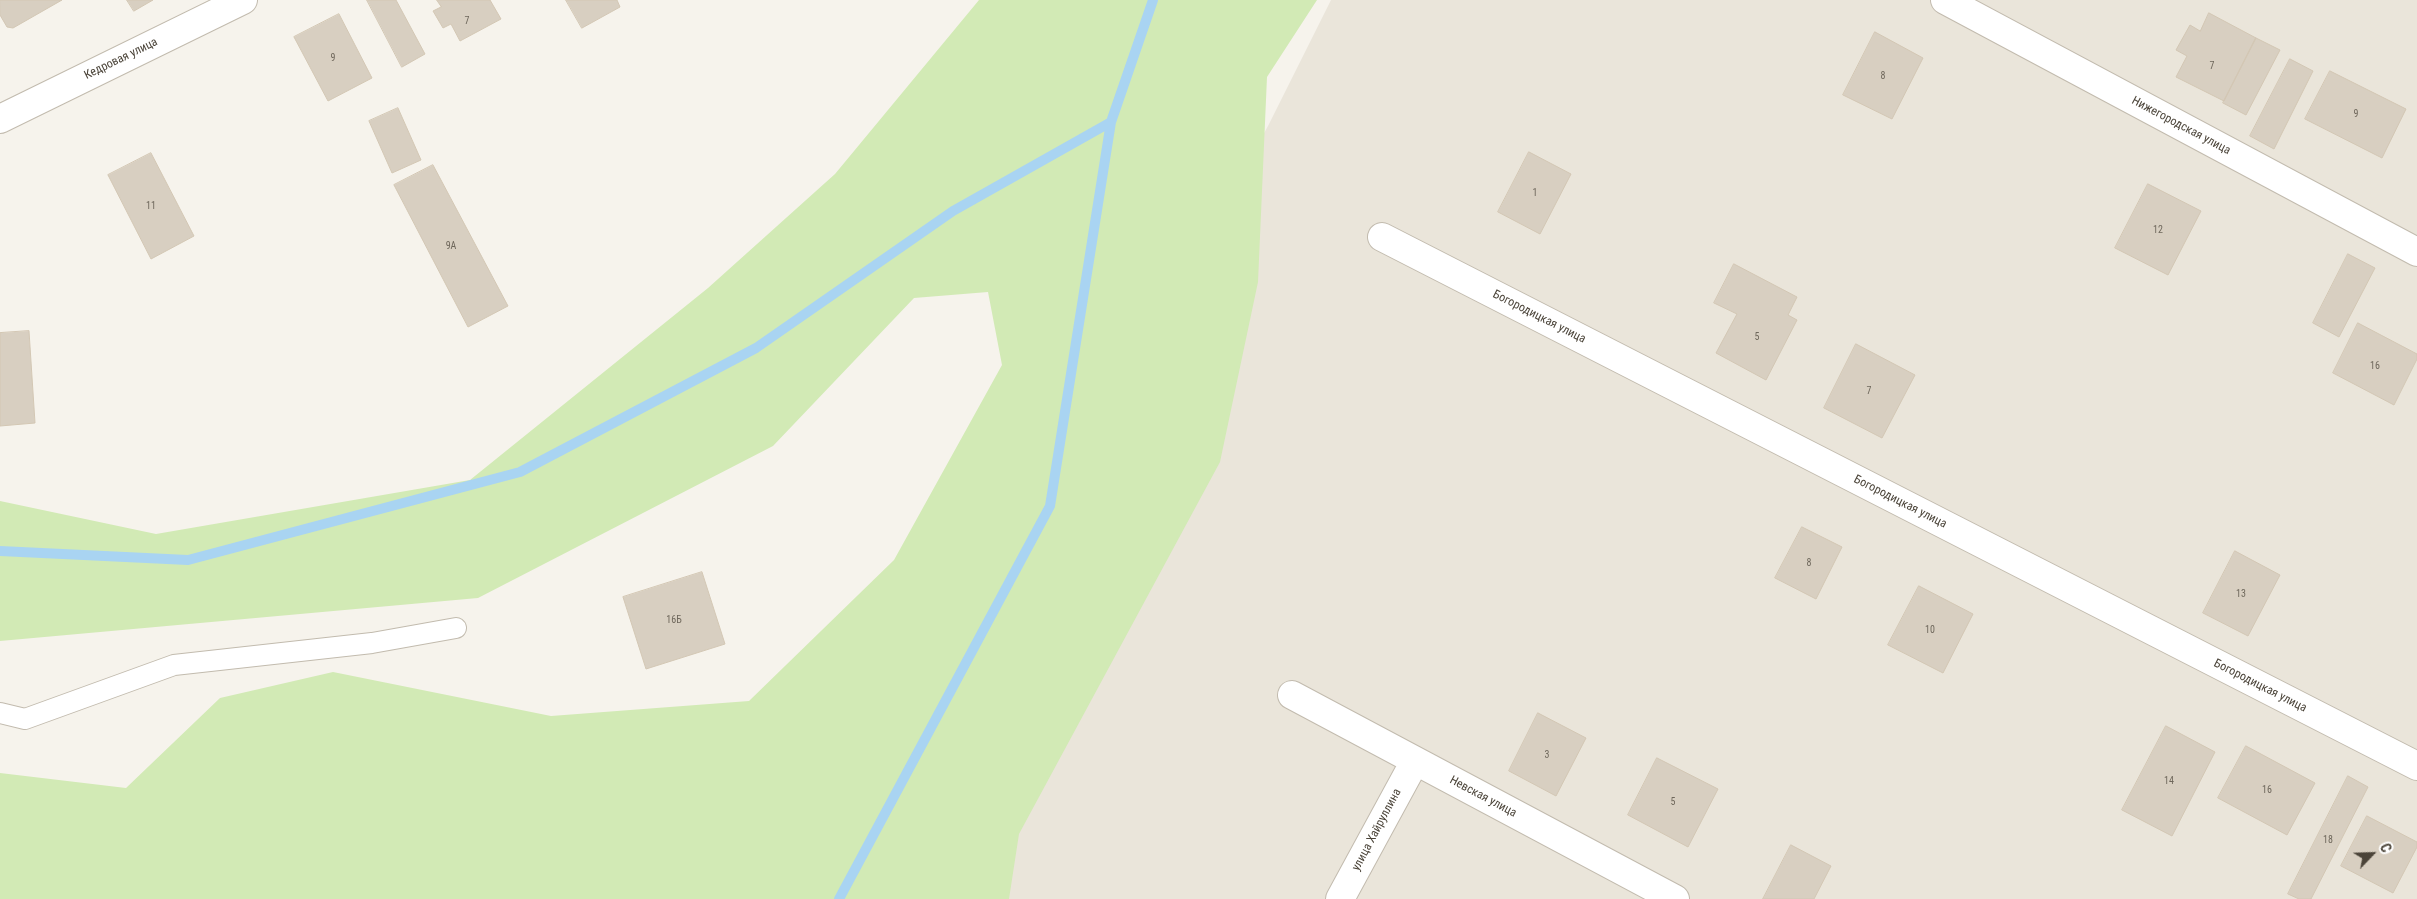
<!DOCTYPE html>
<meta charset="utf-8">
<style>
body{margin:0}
#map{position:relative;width:2417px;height:899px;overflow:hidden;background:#f6f3ec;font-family:"Roboto Condensed",sans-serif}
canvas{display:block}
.north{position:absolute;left:2347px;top:829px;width:50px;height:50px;-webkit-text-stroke:4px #fff;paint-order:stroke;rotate:66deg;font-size:14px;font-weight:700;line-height:20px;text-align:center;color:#4b4439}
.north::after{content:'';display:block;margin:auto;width:18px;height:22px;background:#4b4439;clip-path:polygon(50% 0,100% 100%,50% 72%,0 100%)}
</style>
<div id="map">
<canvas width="2417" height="899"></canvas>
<div class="north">С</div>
</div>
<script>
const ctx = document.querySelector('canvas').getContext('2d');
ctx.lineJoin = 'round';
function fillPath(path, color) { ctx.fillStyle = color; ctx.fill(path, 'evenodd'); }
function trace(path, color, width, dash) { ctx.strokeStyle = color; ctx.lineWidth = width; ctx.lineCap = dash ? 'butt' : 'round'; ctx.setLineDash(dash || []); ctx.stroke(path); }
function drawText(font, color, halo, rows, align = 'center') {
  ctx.font = font + ' "Roboto Condensed",sans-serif'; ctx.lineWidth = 5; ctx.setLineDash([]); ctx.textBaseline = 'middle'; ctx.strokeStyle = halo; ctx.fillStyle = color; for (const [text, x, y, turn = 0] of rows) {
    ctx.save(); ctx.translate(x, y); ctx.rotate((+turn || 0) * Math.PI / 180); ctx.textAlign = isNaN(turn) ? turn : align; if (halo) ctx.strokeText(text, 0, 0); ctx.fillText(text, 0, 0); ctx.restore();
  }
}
const residential = new Path2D(`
 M1331,0H2417V899H837L1268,126Z`);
const green = new Path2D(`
 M979,0H1317L1267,77L1258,282L1220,462L1019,834L1009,899H0V773L126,788L220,698L333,672L551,716L749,701L894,560L1002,365L988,292L914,298L773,446L478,598L0,641V501L156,534L470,480L708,288L835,174Z`);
const stream = new Path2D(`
 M0,551L188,560L520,472L756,348L953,211L1111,122
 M839,899L1050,506L1111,122L1153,0`);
const building = new Path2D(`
 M0,0H62L13,28L7,27L0,15Z
 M127,0H153L134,11Z
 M367,0H396L425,54L402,67Z
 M437,0H490L501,19L460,41L451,24L443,28L433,11L441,7Z
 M566,0H617L620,7L582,28Z
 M2209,13L2256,38L2224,101L2176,77L2187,56L2176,50L2190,25L2200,31Z
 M339,14L372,78L328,101L294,37Z
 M1875,32L1923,58L1892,119L1843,95Z
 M2256,38L2280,50L2246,115L2223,103Z
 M2290,59L2313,71L2274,149L2250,136Z
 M2330,71L2406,109L2382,158L2305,119Z
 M398,108L421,160L392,173L369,121Z
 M1529,152L1571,174L1540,234L1498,212Z
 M151,153L194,236L151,259L108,175Z
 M433,165L508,306L468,327L394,185Z
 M2148,184L2201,211L2168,275L2115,248Z
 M2348,254L2375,268L2339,337L2313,323Z
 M1734,264L1797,297L1788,315L1797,320L1766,380L1716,353L1737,314L1714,303Z
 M2358,323L2417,354V359L2394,405L2333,373Z
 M29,331L35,423L0,426V333Z
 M1856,344L1915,375L1882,438L1824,408Z
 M1802,527L1842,547L1816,599L1775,578Z
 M2235,551L2280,575L2248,636L2203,613Z
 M702,572L725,644L646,669L623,597Z
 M1919,586L1973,614L1943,673L1888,645Z
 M1538,713L1586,738L1556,796L1509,771Z
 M2166,726L2215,752L2172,836L2122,810Z
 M2246,746L2315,783L2287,835L2218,798Z
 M1657,758L1718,789L1688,847L1628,815Z
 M2348,776L2368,787L2311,899H2299L2288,894Z
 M2367,816L2417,842V847L2393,893L2341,866Z
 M1791,845L1831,866L1814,899H1763Z`);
const service = new Path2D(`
 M0,713L25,719L174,665L372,643L456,628`);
const minor = new Path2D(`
 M1945,0L2417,252
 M0,119L243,0
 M1382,237L2417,766
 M1292,695L1675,899
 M1340,899L1415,761`);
const numberNames = [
 ["7",467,21],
 ["9",333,58],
 ["7",2212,66],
 ["8",1883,76],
 ["9",2356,114],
 ["1",1535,193],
 ["11",151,206],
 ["12",2158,230],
 ["9А",451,246],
 ["5",1757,337],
 ["16",2375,366],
 ["7",1869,391],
 ["8",1809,563],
 ["13",2241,594],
 ["16Б",674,620],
 ["10",1930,630],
 ["3",1547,755],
 ["14",2169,781],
 ["16",2267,790],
 ["5",1673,802],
 ["18",2328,840]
];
const streetNames = [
 ["Кедровая улица",121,59,-26],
 ["Нижегородская улица",2181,126,28],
 ["Богородицкая улица",1539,317,27],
 ["Богородицкая улица",1900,502,27],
 ["Богородицкая улица",2260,686,27],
 ["Невская улица",1483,797,28],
 ["улица Хайруллина",1377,830,-62]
];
fillPath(residential, '#eae5da');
fillPath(green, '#d2eab5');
trace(stream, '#a9d4f2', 10);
fillPath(building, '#d8cfc1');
trace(building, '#d3c7b4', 1);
trace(service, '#c2bbae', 22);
trace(minor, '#c2bbae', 30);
trace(service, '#fff', 20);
trace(minor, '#fff', 28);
drawText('10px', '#6e675b', null, numberNames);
drawText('12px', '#4b4439', '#fff', streetNames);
</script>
